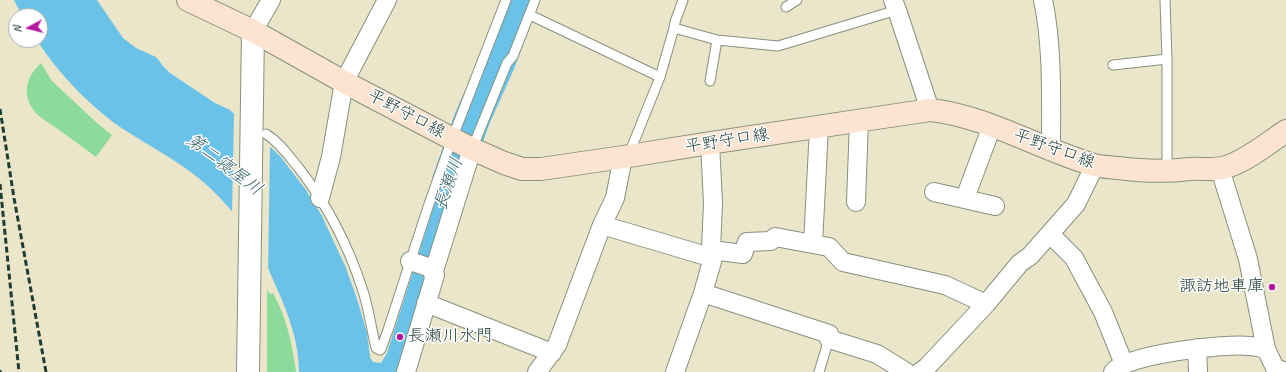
<!DOCTYPE html>
<meta charset="utf-8">
<style>
body{margin:0}
#map{position:relative;width:1286px;height:372px;overflow:hidden;background:#ebe6c9;font-family:Caveat,sans-serif}
canvas{display:block}
.north{position:absolute;left:8px;top:8px;width:40px;height:40px;box-sizing:border-box;background:#fff;border:1px solid #a5b1ae;border-radius:50%;rotate:263deg;font-size:11px;font-weight:700;line-height:16px;text-align:center;color:#1f3d34}
.north::after{content:'';display:block;margin:auto;width:14px;height:18px;background:#b5179e;clip-path:polygon(50% 0,100% 100%,50% 72%,0 100%)}
</style>
<div id="map">
<canvas width="1286" height="372"></canvas>
<div class="north">N</div>
</div>
<script>
const ctx = document.querySelector('canvas').getContext('2d');
ctx.lineJoin = 'round';
function fillPath(path, color) { ctx.fillStyle = color; ctx.fill(path, 'evenodd'); }
function trace(path, color, width, dash) { ctx.strokeStyle = color; ctx.lineWidth = width; ctx.lineCap = dash ? 'butt' : 'round'; ctx.setLineDash(dash || []); ctx.stroke(path); }
function drawText(font, color, halo, rows, align = 'center') {
  ctx.font = font + ' Caveat,"Klee One",sans-serif'; ctx.lineWidth = 3; ctx.setLineDash([]); ctx.textBaseline = 'middle'; ctx.strokeStyle = halo; ctx.fillStyle = color; for (const [text, x, y, turn = 0] of rows) {
    ctx.save(); ctx.translate(x, y); ctx.rotate((+turn || 0) * Math.PI / 180); ctx.textAlign = isNaN(turn) ? turn : align; if (halo) ctx.strokeText(text, 0, 0); ctx.fillText(text, 0, 0); ctx.restore();
  }
}
const green = new Path2D(`
 M41,63L52,81L96,122L112,135L96,157C84,148 72,139 59,130C51,124 41,119 35,112C21,94 26,77 41,63Z
 M267,289L270,294L273,293C287,318 292,344 296,372H267Z`);
const water = new Path2D(`
 M14,0H97L123,38L136,48L156,57L163,66L170,73L215,103L230,110L280,156L306,190L322,216L346,268L357,299L367,333L370,357L373,362L381,363L387,353L453,146L465,152L397,372H299C299,341 287,310 274,282C268,268 262,252 253,239C241,220 218,194 201,180C176,159 147,145 120,127C90,106 56,71 37,40H40V16H22Z`);
const pier = new Path2D(`
 M234,112L270,145L268,273L252,240L232,214Z`);
const river = new Path2D(`
 M450,181L472,119L497,63L521,0`);
const service = new Path2D(`
 M1165,0L1167,59V171
 M786,7L797,0
 M530,15L660,77
 M674,28L675,22L683,0
 M1113,65L1167,59
 M710,81L717,40
 M266,134C279,142 288,155 298,167C326,203 348,245 362,288C369,308 371,328 376,348L380,350L381,349L388,330L428,207L452,139L506,0
 M472,149L507,63L513,56L535,0
 M626,154L631,149L660,77L674,28L717,40L778,46L897,10
 M819,372L829,339`);
const minor = new Path2D(`
 M893,0L897,10L930,110
 M1043,0C1053,46 1051,102 1051,150
 M253,31L271,0
 M1220,169L1248,259L1266,349
 M934,192L995,206
 M320,198L331,157L344,82L387,0
 M965,198L992,126
 M856,202L859,120
 M602,225L713,258
 M1050,234L1074,258L1103,312L1124,364
 M813,244L819,127
 M711,250L743,254L747,242L771,241L775,237L829,247L843,262L945,285L986,304
 M410,261L434,269
 M703,293L829,334V339L877,354L906,372
 M426,303L552,353
 M1197,348L1198,372
 M406,372L435,275L433,274L472,149
 M537,372L557,345L602,225L615,198L623,157
 M675,372L703,293L713,258L711,250L713,203L710,143
 M920,372L927,367L986,304L1020,263L1030,256L1076,204L1095,165
 M1113,372C1126,354 1227,343 1250,346C1255,346 1261,348 1266,349L1275,368L1286,372`);
const tertiary = new Path2D(`
 M248,372L253,31`);
const secondary = new Path2D(`
 M188,0L253,31L344,82L468,147L504,163L522,169H541L623,157L710,143L930,110C987,116 1039,149 1094,165C1101,167 1110,167 1118,168C1142,171 1166,172 1190,169C1203,168 1217,171 1229,166C1247,160 1270,142 1286,131`);
const rail = new Path2D(`
 M0,109L14,198L46,372
 M0,184L19,372
 M0,370V372`);
const markers = [
 [1272,287,4,"#b5179e"],
 [400,337,4,"#b5179e"]
];
const streetNames = [
 ["平野守口線",406,114,28],
 ["平野守口線",727,141,-9],
 ["平野守口線",1054,149,20]
];
const poiNames = [
 ["諏訪地車庫",1264,287],
 ["長瀬川水門",408,337,"left"]
];
const waterNames = [
 ["第二寝屋川",224,165,37],
 ["長瀬川",449,184,-71]
];
fillPath(green, '#8ddb9a');
fillPath(water, '#6ac2e8');
fillPath(pier, '#ebe6c9');
trace(river, '#6ac2e8', 36);
trace(service, '#85927e', 11);
trace(minor, '#85927e', 20);
trace(tertiary, '#85927e', 24);
trace(secondary, '#85927e', 24);
trace(service, '#fff', 9);
trace(minor, '#fff', 18);
trace(tertiary, '#fff', 22);
trace(secondary, '#fde4d1', 22);
trace(rail, '#1f3d34', 3, [6, 3]);
for (const [x, y, r, color] of markers) { const dot = new Path2D(); dot.arc(x, y, r, 0, 2 * Math.PI); ctx.fillStyle = color; ctx.fill(dot); trace(dot, '#fff', 1.5); }
drawText('17px', '#1f3d34', '#fff', streetNames);
drawText('17px', '#1f3d34', '#fff', poiNames, 'right');
drawText('italic 18px', '#36656a', '#fff', waterNames);
</script>
